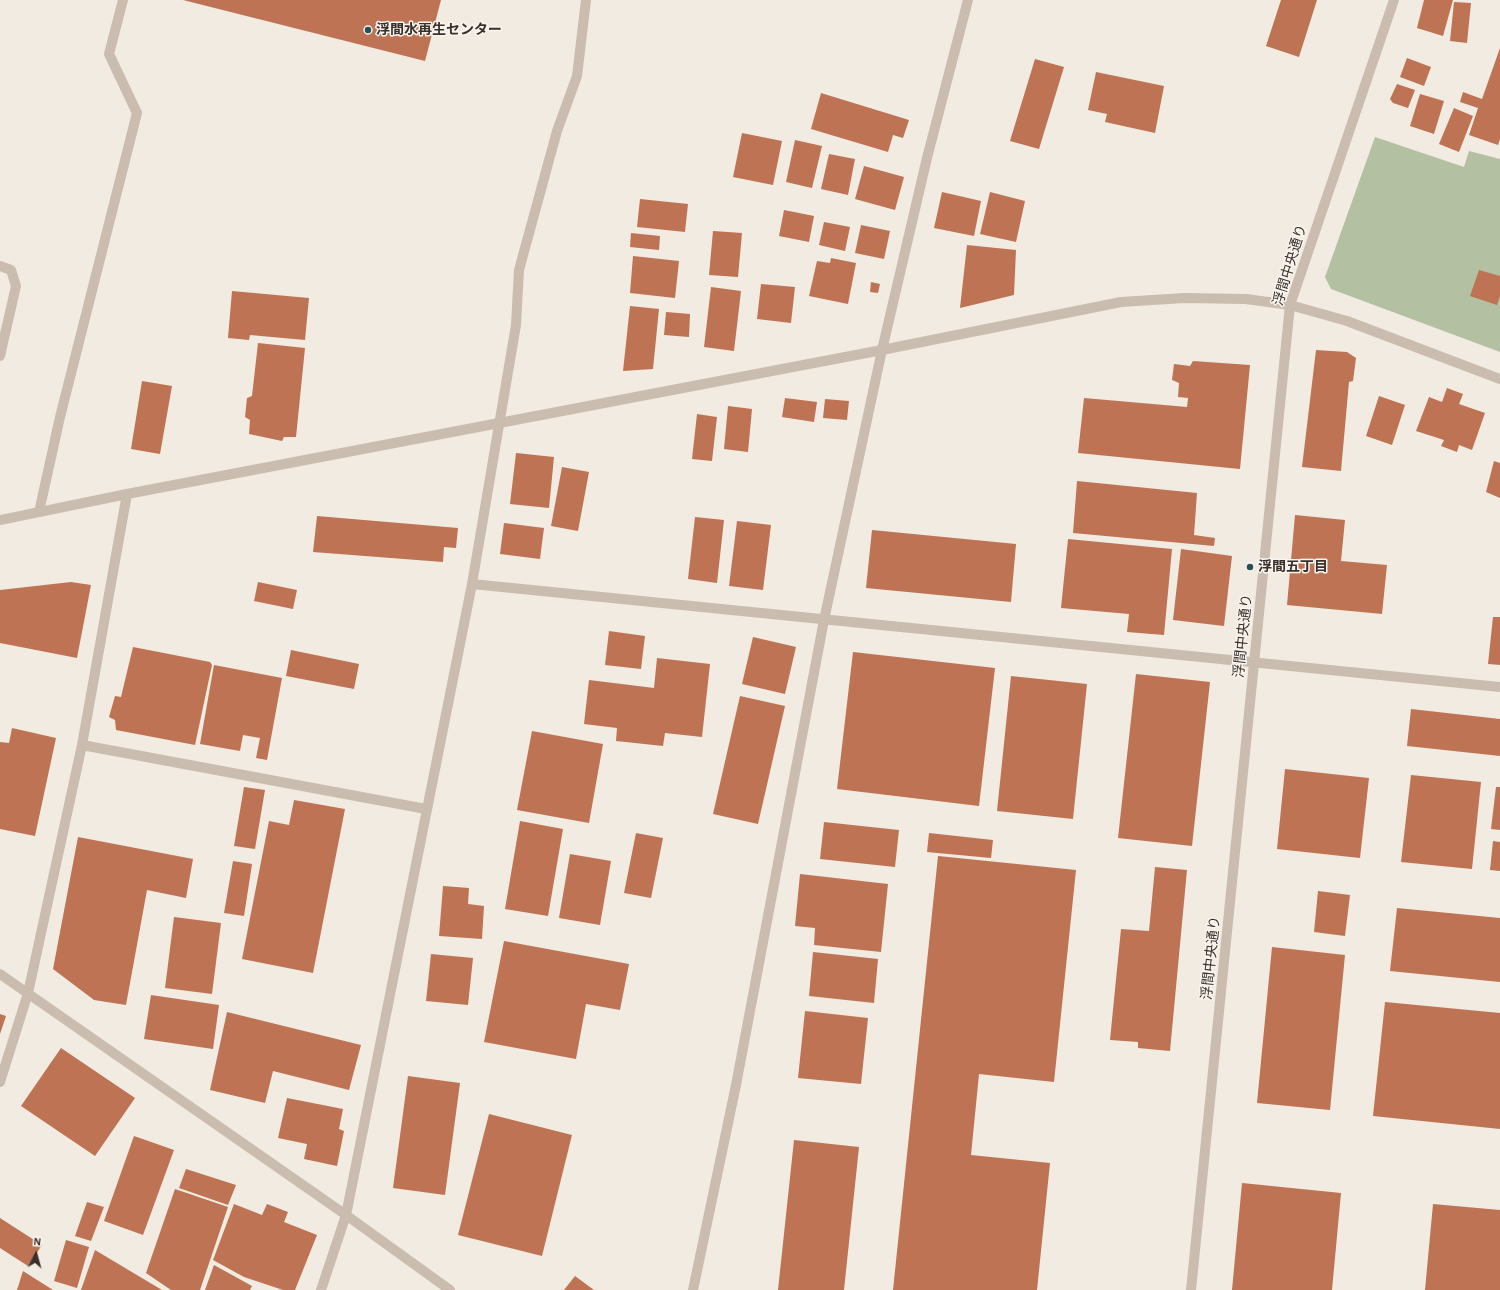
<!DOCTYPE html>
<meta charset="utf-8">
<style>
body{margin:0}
#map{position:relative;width:1500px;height:1290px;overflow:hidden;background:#f2ebe1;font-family:"Alegreya Sans",sans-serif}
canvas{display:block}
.north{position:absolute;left:16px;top:1234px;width:40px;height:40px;-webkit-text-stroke:3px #f9f5ee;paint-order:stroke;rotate:6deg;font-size:11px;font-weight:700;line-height:16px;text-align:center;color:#39302c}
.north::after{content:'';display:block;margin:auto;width:14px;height:18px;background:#39302c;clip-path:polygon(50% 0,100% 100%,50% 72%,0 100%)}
</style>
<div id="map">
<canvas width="1500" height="1290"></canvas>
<div class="north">N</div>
</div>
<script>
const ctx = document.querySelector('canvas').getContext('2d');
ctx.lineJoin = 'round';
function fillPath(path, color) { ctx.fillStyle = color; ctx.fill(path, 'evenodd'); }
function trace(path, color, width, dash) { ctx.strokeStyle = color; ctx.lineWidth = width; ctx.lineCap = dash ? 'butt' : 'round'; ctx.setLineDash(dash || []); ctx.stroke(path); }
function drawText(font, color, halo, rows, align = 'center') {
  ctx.font = font + ' "Alegreya Sans","Noto Sans JP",sans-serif'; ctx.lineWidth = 3; ctx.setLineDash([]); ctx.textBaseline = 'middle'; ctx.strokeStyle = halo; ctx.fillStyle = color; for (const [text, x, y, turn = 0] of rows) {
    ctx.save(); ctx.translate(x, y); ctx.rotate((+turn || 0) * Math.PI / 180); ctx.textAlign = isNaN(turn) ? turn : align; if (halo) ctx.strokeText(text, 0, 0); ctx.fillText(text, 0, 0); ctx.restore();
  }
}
const green = new Path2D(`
 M1375,137L1464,167L1469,151L1500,159V352L1331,289L1325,277Z`);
const building = new Path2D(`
 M183,0H441L425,61Z
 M1281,0H1317L1299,57L1266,46Z
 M1424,0H1453L1443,36L1417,28Z
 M1454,2L1471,3L1467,43L1450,41Z
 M1500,48V139L1498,145L1469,135L1478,108L1460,102L1463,92L1482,99Z
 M1407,58L1431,67L1424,86L1400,77Z
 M1035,59L1064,67L1039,149L1010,141Z
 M1096,72L1164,86L1155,133L1105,122L1107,114L1088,110Z
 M1397,84L1415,90L1408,108L1393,103L1390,99Z
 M821,93L909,120L903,138L893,135L888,152L811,129Z
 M1420,94L1444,101L1434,134L1410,126Z
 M1454,108L1473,116L1459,152L1439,144Z
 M742,133L782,141L773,185L733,177Z
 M795,140L822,146L812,188L786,182Z
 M829,154L855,159L848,195L821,189Z
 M864,166L904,177L895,210L855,199Z
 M942,192L981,201L974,236L934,228Z
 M990,192L1025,201L1016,242L980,234Z
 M640,199L688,204L685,232L637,227Z
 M784,210L814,216L809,242L779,236Z
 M824,222L850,227L845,251L819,245Z
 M861,225L890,231L884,259L855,253Z
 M713,231L742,233L738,277L709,275Z
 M631,233L660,236L659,250L630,247Z
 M967,245L1016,250L1014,295L960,308Z
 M633,256L679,261L675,298L630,293Z
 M831,258L856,263L848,304L809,296L817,261L830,263Z
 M1479,270L1500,276V296L1497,305L1470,296Z
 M871,282L880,284L878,293L870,292Z
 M761,284L795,287L791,323L757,319Z
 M711,287L741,291L734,351L704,347Z
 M232,291L309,298L305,340L250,335L249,340L228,338Z
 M630,306L659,309L653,369L623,371Z
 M666,312L690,314L689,337L664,335Z
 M258,343L305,348L296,437H284L282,441L249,434L250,420L245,417L247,398L252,396Z
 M1316,350L1347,352L1356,358L1353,381L1349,382L1341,471L1302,467Z
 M1193,361L1250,365L1240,469L1078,453L1084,398L1187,407L1188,398L1178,397L1179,383L1172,380L1174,364L1190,366Z
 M142,381L172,386L160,454L131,449Z
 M1447,388L1463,394L1459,404L1485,413L1472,450L1459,445L1457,452L1441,446L1444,440L1416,431L1429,397L1442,402Z
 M1379,396L1405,405L1392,445L1366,436Z
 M785,398L817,402L814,422L782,417Z
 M825,399L849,401L847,420L823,418Z
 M728,406L752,409L748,452L724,449Z
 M697,414L717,417L712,461L692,459Z
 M516,453L554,457L549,508L510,504Z
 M1494,461L1500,463V498L1486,492Z
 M562,467L589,472L578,531L551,526Z
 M1077,481L1197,493L1194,535L1215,538L1214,546L1073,533Z
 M1295,515L1345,520L1341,561L1387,565L1382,614L1287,605Z
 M317,516L458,528L456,548L444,547L443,562L313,552Z
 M695,517L724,520L717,583L688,579Z
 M737,521L771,525L763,590L729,586Z
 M504,523L544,528L540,559L500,554Z
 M872,530L1016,544L1011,602L866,588Z
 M1068,539L1172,549L1164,635L1127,632L1129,614L1061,608Z
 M1181,549L1232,556L1224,626L1173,620Z
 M71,582L91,585L77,658L0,643V590Z
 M258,582L297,590L293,609L254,601Z
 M1493,617H1500V665L1488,664Z
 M609,631L645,636L641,669L605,665Z
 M753,637L796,647L785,694L742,684Z
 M133,647L210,662L212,665L195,745L116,730L115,720L109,717L115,696L121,697Z
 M291,650L359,664L354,689L286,676Z
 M853,652L995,668L979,806L837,789Z
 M657,658L710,664L702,737L665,733L663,746L616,741L617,728L584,724L589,680L654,688Z
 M214,665L282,678L267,760L256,758L260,738L243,735L240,751L200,744Z
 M1136,674L1210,682L1192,846L1118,838Z
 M1011,676L1087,684L1073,819L997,811Z
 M740,696L785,706L758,824L713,814Z
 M1411,709L1500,719V756L1407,746Z
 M12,728L56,738L35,836L0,829V742L9,743Z
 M532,731L603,744L589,823L517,810Z
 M1285,769L1369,778L1360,858L1277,849Z
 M1411,775L1481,782L1472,869L1401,862Z
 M244,787L265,790L255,849L234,846Z
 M1496,787H1500V830L1491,829Z
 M294,800L345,809L313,973L242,959L269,821L289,825Z
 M520,821L563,829L548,916L505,909Z
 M824,822L899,830L895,867L820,859Z
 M636,833L663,838L651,898L624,893Z
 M929,833L993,840L991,858L927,852Z
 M78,837L193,859L186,898L147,890L126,1005L94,1000L53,969Z
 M1493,841L1500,842V871L1490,870Z
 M570,854L611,861L600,925L559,918Z
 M938,856L1076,870L1054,1082L979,1074L971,1155L1050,1163L1037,1290H893Z
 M233,861L252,864L244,916L224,913Z
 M1155,867L1187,870L1170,1051L1138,1048V1042L1110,1040L1121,929L1149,931Z
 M800,874L888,884L881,952L814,945L815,928L795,926Z
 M443,886L469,888L468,904L484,906L482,939L439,936Z
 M1318,891L1350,895L1345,936L1314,932Z
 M1397,908L1500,918V982L1390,971Z
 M174,917L221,923L212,994L165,988Z
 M504,941L629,964L620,1010L586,1004L576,1059L484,1042Z
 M1272,947L1345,955L1330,1110L1257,1103Z
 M813,952L878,959L874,1003L809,996Z
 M431,954L473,958L468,1005L426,1001Z
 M151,995L219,1005L213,1049L144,1039Z
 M1385,1002L1500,1013V1129L1373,1116Z
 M805,1011L868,1018L861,1084L798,1078Z
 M227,1012L361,1045L349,1090L273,1071L265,1103L210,1090Z
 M0,1014L6,1016L0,1034Z
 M61,1048L135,1098L95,1156L21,1106Z
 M408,1076L460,1083L445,1195L393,1188Z
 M287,1098L343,1109L339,1129L344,1131L337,1166L304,1159L307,1144L278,1138Z
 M489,1114L572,1135L542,1256L458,1235Z
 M134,1136L174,1150L143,1235L104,1221Z
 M794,1140L859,1147L844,1290H778Z
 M186,1169L236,1185L228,1205L179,1188Z
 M1242,1183L1341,1193L1332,1290H1232Z
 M175,1189L228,1207L200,1290H171L146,1273Z
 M87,1202L104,1207L91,1241L75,1236Z
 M234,1204L262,1215L267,1204L288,1212L284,1222L317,1235L295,1290H283L244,1277L213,1260Z
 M1433,1204L1500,1210V1290H1425Z
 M0,1218L42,1245L28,1266L0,1248Z
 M66,1240L89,1247L77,1288L54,1281Z
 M95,1250L162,1290H81Z
 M214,1265L252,1286L250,1290H205Z
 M23,1271L53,1290H17Z
 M575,1276L594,1290H564Z`);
const service = new Path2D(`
 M39,512L60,417L137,113L109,54L123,0`);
const minor = new Path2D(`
 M0,266L11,270L16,286L0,356
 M472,584L1500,687
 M82,745L426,809
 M0,1082L28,993L82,745L127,494
 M321,1290L346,1215L472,584L516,325L519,270L557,131L577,76L586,0
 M693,1290L736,1085L824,620L882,350L927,158L968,0`);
const tertiary = new Path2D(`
 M0,520L127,494L882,350L1121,302L1184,298L1246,299L1290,305L1347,321L1500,379
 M0,974L346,1215L450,1290
 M1191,1290L1290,305L1394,0`);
const markers = [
 [368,30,4,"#245157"],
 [1250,567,4,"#245157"]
];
const poiNames = [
 ["浮間水再生センター",376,30],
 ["浮間五丁目",1258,567]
];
const streetNames = [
 ["浮間中央通り",1290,265,-73],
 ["浮間中央通り",1243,636,-84],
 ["浮間中央通り",1211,958,-84]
];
fillPath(green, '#b4c0a2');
fillPath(building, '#bd7354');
trace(service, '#cabcae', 10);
trace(minor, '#cabcae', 10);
trace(tertiary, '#cabcae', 10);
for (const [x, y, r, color] of markers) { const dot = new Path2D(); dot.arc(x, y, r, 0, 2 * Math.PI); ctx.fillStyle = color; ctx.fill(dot); trace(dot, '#f9f5ee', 1.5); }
drawText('bold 14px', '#39302c', '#f9f5ee', poiNames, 'left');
drawText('14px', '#39302c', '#f9f5ee', streetNames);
</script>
